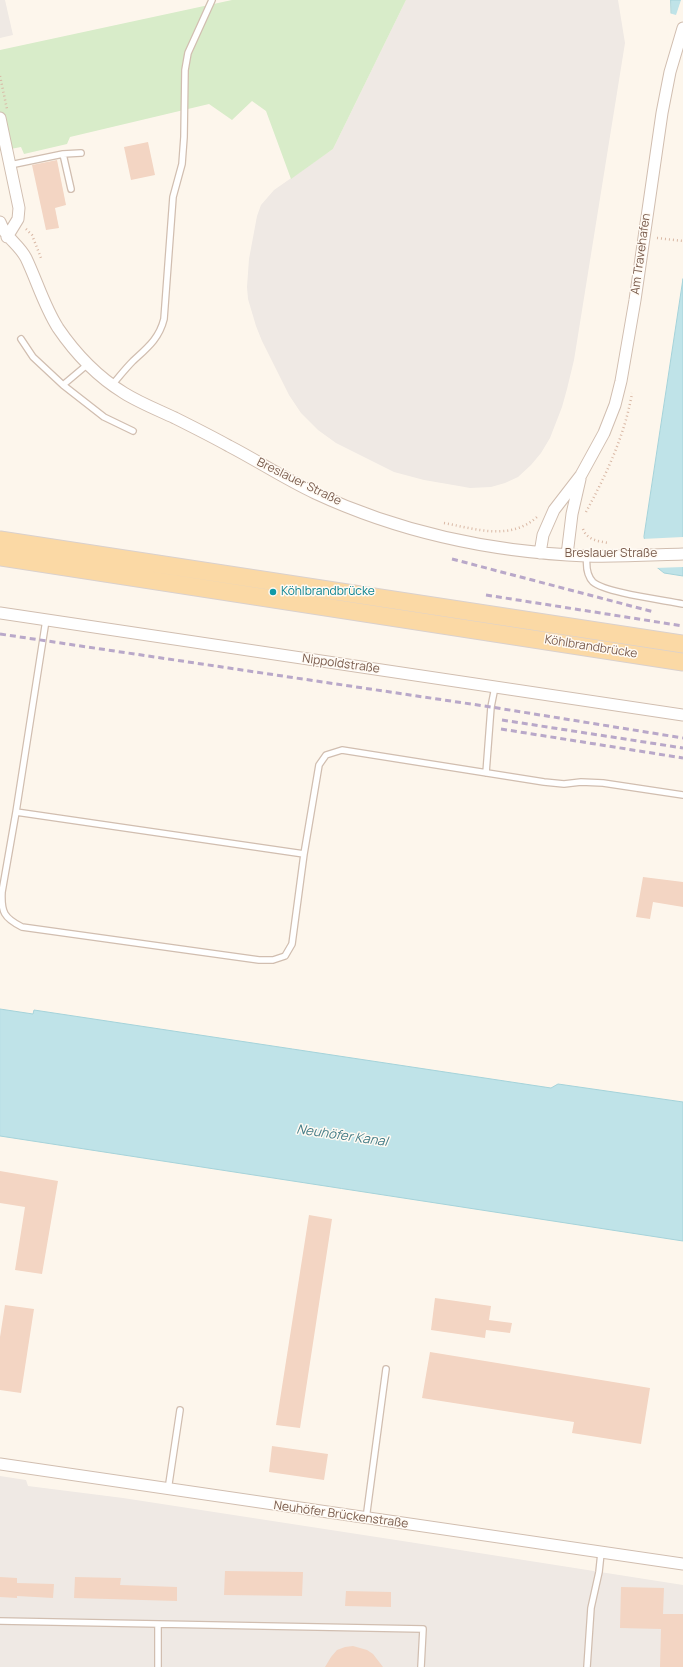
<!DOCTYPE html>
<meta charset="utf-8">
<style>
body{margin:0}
canvas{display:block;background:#fdf6ec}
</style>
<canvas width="683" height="1667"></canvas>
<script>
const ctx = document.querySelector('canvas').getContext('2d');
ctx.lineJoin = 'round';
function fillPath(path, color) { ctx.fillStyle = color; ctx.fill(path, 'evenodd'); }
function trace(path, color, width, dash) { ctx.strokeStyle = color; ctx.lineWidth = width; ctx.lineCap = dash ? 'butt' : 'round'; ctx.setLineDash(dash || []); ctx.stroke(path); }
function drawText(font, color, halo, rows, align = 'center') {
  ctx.font = font + ' Manrope,sans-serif'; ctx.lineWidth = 3; ctx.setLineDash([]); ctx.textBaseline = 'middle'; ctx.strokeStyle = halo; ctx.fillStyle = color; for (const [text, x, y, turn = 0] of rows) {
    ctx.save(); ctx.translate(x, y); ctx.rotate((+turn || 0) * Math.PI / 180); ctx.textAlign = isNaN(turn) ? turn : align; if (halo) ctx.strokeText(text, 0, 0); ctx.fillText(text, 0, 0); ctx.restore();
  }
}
const industrial = new Path2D(`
 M0,0H5L13,35L0,38Z
 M406,0H618L625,43L574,360L567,389L562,407L550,438L541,453L531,465L518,477L505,483L491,487L470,488L459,486L424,480L394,472L336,443L318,430L301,413L289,395L262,341L256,326L248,299L247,287L249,259L257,216L261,205L274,190L333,149Z
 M0,1476L26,1480L28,1486L123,1498L409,1542L683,1585V1667H0Z`);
const green = new Path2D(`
 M232,0H406L333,149L291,179L266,111L252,101L232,120L209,104L70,137L67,144L24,154L21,147L0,151V50Z`);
const water = new Path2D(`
 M671,0H683L672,37Z
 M683,279V576L664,573L649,561L644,537Z
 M0,1009L33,1014L34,1010L551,1088L558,1084L683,1102V1241L0,1136Z`);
const pier = new Path2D(`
 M681,0H683V48L670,38L669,13L676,15Z
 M683,537V567L655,568L647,562L642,539Z`);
const building = new Path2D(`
 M148,142L155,175L131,180L124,147Z
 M57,160L66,205L55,208L59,228L46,230L32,165Z
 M643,877L683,882V907L653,902L650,919L636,917Z
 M0,1171L58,1181L42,1274L15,1270L25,1207L0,1203Z
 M309,1215L332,1219L300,1428L276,1425Z
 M435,1298L491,1306L489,1320L512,1323L510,1333L486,1330L485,1338L431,1330Z
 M5,1305L34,1309L21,1393L0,1390V1337Z
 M430,1352L650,1388L641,1444L572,1433L574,1422L422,1398Z
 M272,1446L328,1454L324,1480L269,1472Z
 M225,1571L303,1572L302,1596L224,1595Z
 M0,1577L17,1578V1583L54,1584L53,1598L17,1596V1598L0,1597Z
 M75,1577L121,1578L120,1585L177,1587V1601L74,1598Z
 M621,1587L664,1588L663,1614H683V1667H660L661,1629L620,1628Z
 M346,1591L391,1592V1607L345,1606Z
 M353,1646L367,1650L373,1654L383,1667H325L331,1657L337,1650L345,1647Z`);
const path = new Path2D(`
 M0,76L7,109
 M26,229L32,235L41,258
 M657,238L683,241
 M586,512C606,475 625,435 632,393
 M444,523C476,529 510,541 537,517
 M583,529C587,540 598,541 608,543`);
const lane = new Path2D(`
 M63,154L81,153
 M10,165L63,154L71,189
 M21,339L33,357L63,385L88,364
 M63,385L104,417L133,431
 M112,385C119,377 125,369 133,361C147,348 159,339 164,319L173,197L182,164L184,137L185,70L188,53L212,0
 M587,556C586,565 586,575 593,582C606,593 664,600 683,604
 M46,620L16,812L304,854L319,765L326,755L342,750L544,782L564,784L581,782L603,783L683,795
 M486,773L491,707L495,687
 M16,812L2,892C1,912 4,918 22,927L259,960H273L285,956L292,944L304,854
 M168,1490L180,1410
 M366,1519L386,1369
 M0,1621L423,1629L421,1667
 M158,1667V1624
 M587,1667L591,1608L599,1572L601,1553`);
const street = new Path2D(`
 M0,118L19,208L18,219L7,237
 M0,222C6,239 18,243 26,258C37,281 44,306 58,328C75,353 98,377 124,393C140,403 158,410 175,418C193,427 211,436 229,446C258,461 285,479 315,493C399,532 493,552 586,556C618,557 651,555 683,554
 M540,553L543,535L554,510L581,475L604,433L615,405L621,381L635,300L662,113L670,72L683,28
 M567,555L572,514L580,479
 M0,613L683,715
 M0,1464L683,1564`);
const primary = new Path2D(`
 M0,540L683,644
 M0,557L683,662`);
const rail = new Path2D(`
 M452,559L654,612
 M486,595L683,626
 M0,634L491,707L683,738
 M502,720L683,748
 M501,729L683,758`);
const markers = [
 [273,592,4,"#0f9aa8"]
];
const streetNames = [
 ["Am Travehafen",641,254,-82],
 ["Breslauer Straße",299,482,26],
 ["Breslauer Straße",611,554],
 ["Köhlbrandbrücke",591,647,9],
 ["Nippoldstraße",341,664,8],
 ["Neuhöfer Brückenstraße",341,1515,8]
];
const cultureNames = [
 ["Köhlbrandbrücke",281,592]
];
const waterNames = [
 ["Neuhöfer Kanal",342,1136,8]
];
fillPath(industrial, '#efe9e4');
fillPath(green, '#d8ecc9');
fillPath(water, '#bfe3e8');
trace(water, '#a5d3da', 1);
fillPath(pier, '#fdf6ec');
fillPath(building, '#f3d5c3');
trace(lane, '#d1beb0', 8);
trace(street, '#d1beb0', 13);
trace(primary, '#dad1cd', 19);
trace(path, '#d9b8a5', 2.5, [1, 3]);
trace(lane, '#fff', 5.5);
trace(street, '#fff', 11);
trace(primary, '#fbd9a5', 17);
trace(rail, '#b9a8c9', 3, [6, 4]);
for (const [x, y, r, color] of markers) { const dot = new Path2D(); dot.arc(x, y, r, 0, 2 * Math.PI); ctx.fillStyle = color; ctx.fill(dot); trace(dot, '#fffaf3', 1.5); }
drawText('12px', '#7a5c4d', '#fffaf3', streetNames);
drawText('12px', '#0d838f', '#fffaf3', cultureNames, 'left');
drawText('italic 13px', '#437c86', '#fffaf3', waterNames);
</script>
